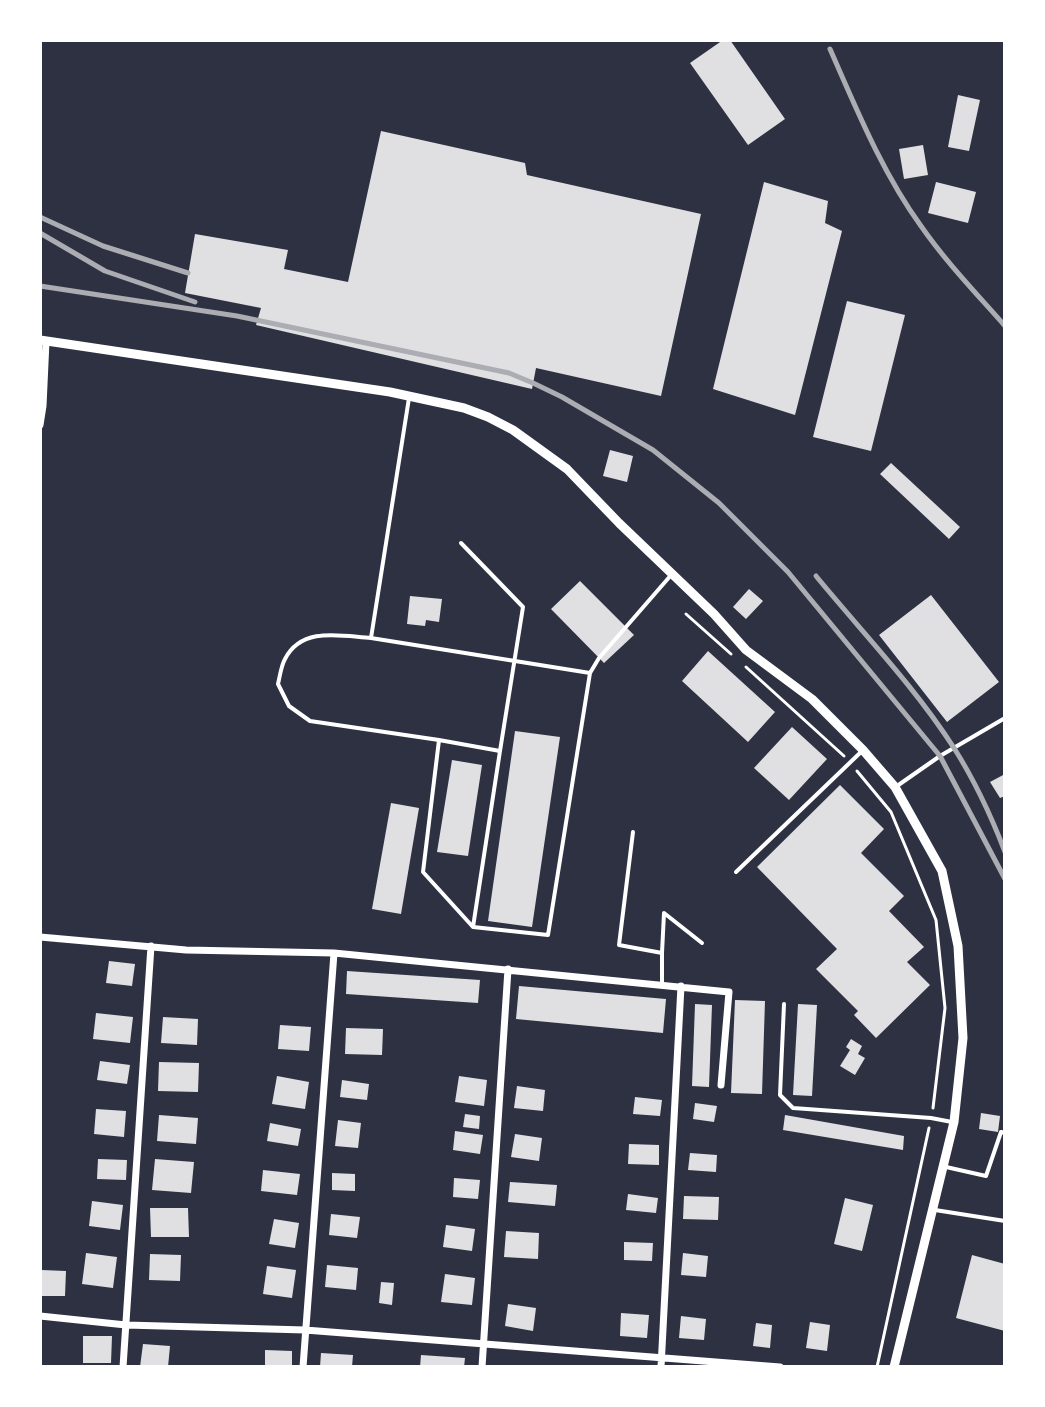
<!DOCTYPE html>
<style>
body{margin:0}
#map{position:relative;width:1045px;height:1407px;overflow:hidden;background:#2d3142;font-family:"PT Sans",sans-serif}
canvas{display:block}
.frame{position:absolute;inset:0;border:42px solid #fff;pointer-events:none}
</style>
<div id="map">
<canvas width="1045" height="1407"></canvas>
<div class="frame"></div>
</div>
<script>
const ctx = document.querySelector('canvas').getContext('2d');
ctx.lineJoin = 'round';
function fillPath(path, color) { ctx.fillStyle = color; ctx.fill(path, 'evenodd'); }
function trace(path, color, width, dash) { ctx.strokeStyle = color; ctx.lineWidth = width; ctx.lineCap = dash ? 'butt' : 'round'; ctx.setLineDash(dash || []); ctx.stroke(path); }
const building = new Path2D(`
 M723,40H730L785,119L748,145L690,63Z
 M958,95L980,100L969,151L948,147Z
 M381,131L525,163L527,175L701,214L661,396L536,368L532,389L256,325L261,308L185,293L195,234L288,250L284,269L348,282Z
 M923,145L928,175L904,179L899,149Z
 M764,182L828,201L825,223L842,231L795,415L713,389Z
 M936,182L976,192L968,223L928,213Z
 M847,301L905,315L871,451L813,437Z
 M610,450L633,456L627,482L603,476Z
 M891,463L960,527L949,539L880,474Z
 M580,581L634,635L604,663L551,609Z
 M749,589L763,601L746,619L733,607Z
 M931,595L999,682L947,722L879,635Z
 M410,596L442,599L439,622L426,620L425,626L407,624Z
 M708,651L775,712L748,742L682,681Z
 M792,727L827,759L789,800L754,768Z
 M515,731L560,737L532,927L488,921Z
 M452,760L482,765L468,856L437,852Z
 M1005,774V796L1000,798L990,782Z
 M840,785L884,829L861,853L904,896L889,911L924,947L907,962L930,985L876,1038L854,1015L858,1011L816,969L837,949L757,867Z
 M391,803L419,808L401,914L372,909Z
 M109,961L135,964L132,986L106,983Z
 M347,971L480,980L478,1003L346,994Z
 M519,986L666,999L663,1033L516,1019Z
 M735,1000L765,1001L762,1094L731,1093Z
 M695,1004L712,1005L709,1087L692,1086Z
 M798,1004L817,1005L812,1096L793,1095Z
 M96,1013L133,1017L130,1043L93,1039Z
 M163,1017L198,1019L197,1045L161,1043Z
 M280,1025L311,1027L309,1051L278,1049Z
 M346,1028L383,1029L382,1055L345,1054Z
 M851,1039L862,1046L858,1054L865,1058L855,1075L840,1066L850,1050L846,1047Z
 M100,1061L130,1065L127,1084L97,1080Z
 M159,1062L199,1063L198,1092L158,1091Z
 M277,1076L309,1082L305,1109L272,1104Z
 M459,1076L487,1080L484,1106L455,1102Z
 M342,1080L369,1084L367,1100L340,1097Z
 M517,1086L545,1090L543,1111L514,1108Z
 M635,1097L662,1100L660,1116L633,1114Z
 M695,1103L717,1106L714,1122L693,1119Z
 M96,1109L126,1111L124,1137L94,1134Z
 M981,1113L1000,1116L998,1132L979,1129Z
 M465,1114L480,1116L479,1129L463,1127Z
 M159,1115L198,1118L196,1144L157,1141Z
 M785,1115L904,1136L903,1150L783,1130Z
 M338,1120L361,1123L358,1148L335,1146Z
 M270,1123L301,1129L298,1146L267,1141Z
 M455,1131L483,1135L480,1154L453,1150Z
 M515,1134L542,1138L539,1161L511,1157Z
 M629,1144L659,1145V1165L628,1164Z
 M690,1153L717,1155L716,1172L688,1170Z
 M98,1159L127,1160L126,1180L97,1179Z
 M155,1159L194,1162L191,1193L152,1190Z
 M263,1170L300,1174L297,1195L261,1191Z
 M332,1173L355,1174V1191L332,1190Z
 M454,1178L480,1180L478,1199L453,1197Z
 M510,1182L557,1185L555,1206L508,1202Z
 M628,1194L658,1198L656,1213L626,1210Z
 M684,1196L719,1197L718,1220L683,1219Z
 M845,1198L873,1205L862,1251L834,1244Z
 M92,1201L123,1205L120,1230L89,1226Z
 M150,1208H188L189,1237H151Z
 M331,1214L360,1217L357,1238L329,1235Z
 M274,1219L299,1223L295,1248L269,1244Z
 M446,1225L475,1229L472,1251L443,1247Z
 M506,1231L539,1233L538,1259L504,1257Z
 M624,1242L653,1243L652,1261L624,1260Z
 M86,1253L117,1257L113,1288L82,1284Z
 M683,1253L708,1256L706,1277L681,1275Z
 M150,1254L181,1255L180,1281L149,1280Z
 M972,1255L1005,1264V1331L956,1318Z
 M327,1265L358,1268L356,1290L325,1287Z
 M267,1266L296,1270L292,1298L263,1294Z
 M42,1270L66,1271L65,1296H41Z
 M445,1274L475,1278L472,1305L441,1302Z
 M381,1282L394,1283L392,1305L379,1303Z
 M508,1304L536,1308L533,1331L505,1326Z
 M621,1313L649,1315L647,1338L620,1336Z
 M681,1316L706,1319L704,1340L679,1338Z
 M810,1322L830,1325L827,1351L806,1348Z
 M756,1323L772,1325L770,1348L753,1346Z
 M83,1336H112L111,1363H83Z
 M143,1344L170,1346L168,1367H140Z
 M265,1350L292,1351V1367H265Z
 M321,1353L353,1355L352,1367H320Z
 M421,1355L465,1358L464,1367H420Z`);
const path = new Path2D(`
 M686,614L731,654
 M746,667L844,756
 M857,771L891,812L936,920L945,1008L933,1108
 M877,1367L929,1128`);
const service = new Path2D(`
 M409,398L371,638C341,636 302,626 285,659C281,666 280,676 278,684L289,706L310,721L439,740L500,751L523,607L461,543
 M371,638L590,673L548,935L473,927L423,872L439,740
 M590,673L599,658L672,574
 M897,786L940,756L1005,718
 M633,832L619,945L662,953V984
 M736,872L861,752
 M473,927L500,751
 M662,953L664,913L702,943
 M784,1004L780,1095L793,1108L931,1118L952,1122
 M946,1167L986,1176L1001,1132L1005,1133
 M935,1210L1005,1221`);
const minor = new Path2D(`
 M40,425L43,406L46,341
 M40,937L186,950L334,953L729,992L721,1085
 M40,1316L126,1325L305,1330L780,1367
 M123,1367L151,946
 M303,1367L334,953
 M482,1367L508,969
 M661,1367L681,986`);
const tertiary = new Path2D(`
 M40,340L390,392L464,408L488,417L513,430L567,469L619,523L714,614L746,650L812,699L863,750L895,787L942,871L958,946L963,1038L954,1122L894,1367`);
const rail = new Path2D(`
 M830,49C857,110 882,172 921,226C946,262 976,293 1005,326
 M40,217L103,246L188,273
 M40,233L105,271L195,302
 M40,286L237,316L509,373L533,383L562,397L653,450L719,503L788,572L940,756L1005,879
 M816,576C862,632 915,687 954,748C973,778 992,818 1005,852`);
fillPath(building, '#e0e0e3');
trace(path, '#fff', 3);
trace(service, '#fff', 4);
trace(minor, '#fff', 7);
trace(tertiary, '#fff', 9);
trace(rail, '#abadb3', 5);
</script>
